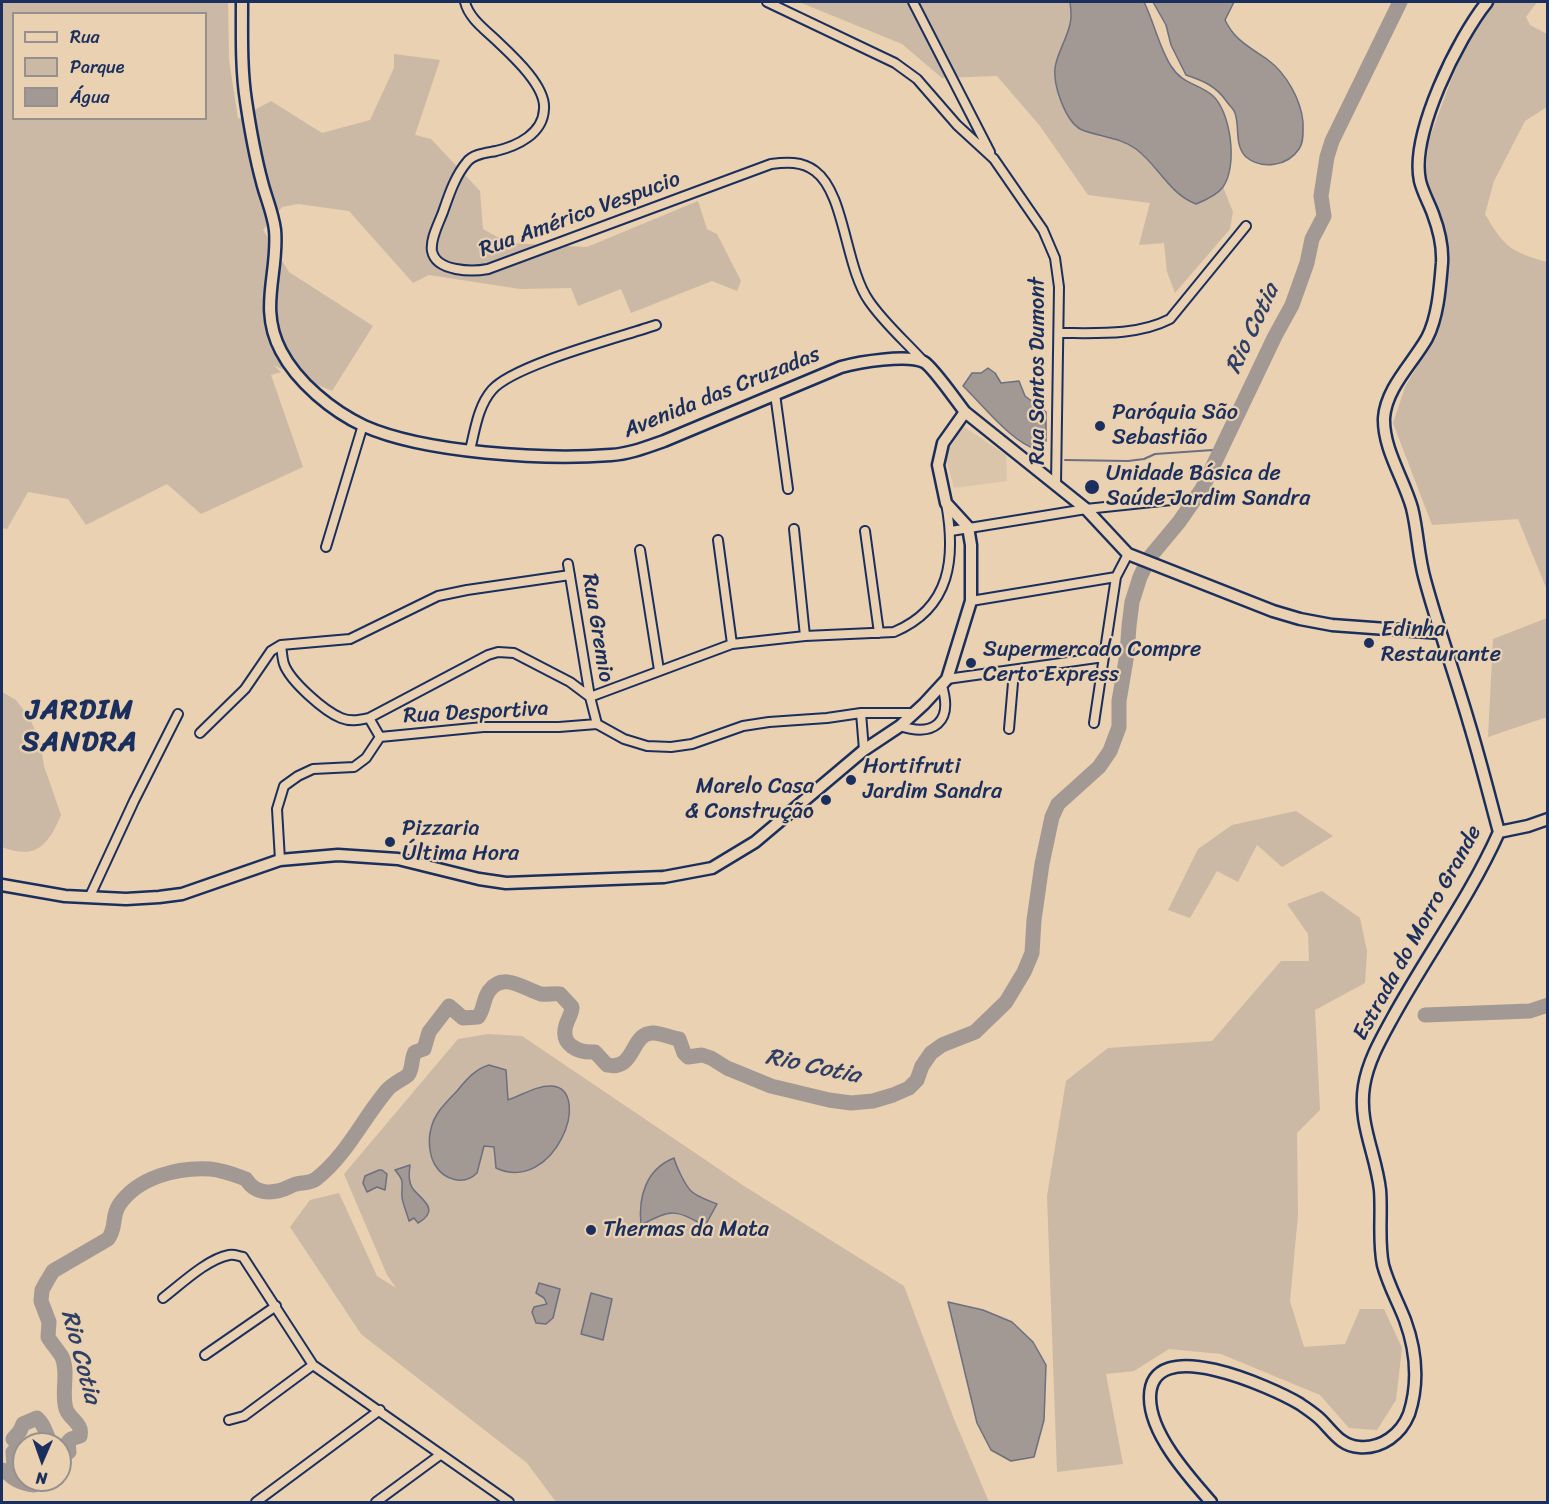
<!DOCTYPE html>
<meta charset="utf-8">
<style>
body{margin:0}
#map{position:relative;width:1549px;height:1504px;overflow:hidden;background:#e9d1b1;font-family:Sriracha,sans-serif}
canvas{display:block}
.frame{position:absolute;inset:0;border:3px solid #1b2f5e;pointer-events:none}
.legend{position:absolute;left:12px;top:12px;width:195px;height:108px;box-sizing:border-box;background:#e9d1b1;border:2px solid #979090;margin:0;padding:8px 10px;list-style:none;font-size:18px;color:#1b2f5e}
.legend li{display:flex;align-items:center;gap:12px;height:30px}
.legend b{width:30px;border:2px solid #979090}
.north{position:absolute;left:12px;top:1432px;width:60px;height:60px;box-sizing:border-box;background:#e9d1b1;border:2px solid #979090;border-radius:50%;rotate:182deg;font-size:16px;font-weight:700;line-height:24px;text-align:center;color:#1b2f5e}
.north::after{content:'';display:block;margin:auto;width:21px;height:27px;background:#1b2f5e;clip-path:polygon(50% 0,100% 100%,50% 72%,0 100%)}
</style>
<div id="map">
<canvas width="1549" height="1504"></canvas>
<div class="frame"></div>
<ul class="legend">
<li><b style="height:8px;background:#e9d1b1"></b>Rua</li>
<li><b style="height:16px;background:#cbb9a5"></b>Parque</li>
<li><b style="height:16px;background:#a29995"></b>Água</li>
</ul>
<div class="north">N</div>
</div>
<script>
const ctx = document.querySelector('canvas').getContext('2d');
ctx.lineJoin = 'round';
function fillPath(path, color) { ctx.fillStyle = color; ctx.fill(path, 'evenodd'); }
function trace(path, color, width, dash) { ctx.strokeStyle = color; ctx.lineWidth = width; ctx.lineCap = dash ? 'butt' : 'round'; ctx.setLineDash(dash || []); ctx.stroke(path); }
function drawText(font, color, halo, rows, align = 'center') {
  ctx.font = font + ' Sriracha,sans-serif'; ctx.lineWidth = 4.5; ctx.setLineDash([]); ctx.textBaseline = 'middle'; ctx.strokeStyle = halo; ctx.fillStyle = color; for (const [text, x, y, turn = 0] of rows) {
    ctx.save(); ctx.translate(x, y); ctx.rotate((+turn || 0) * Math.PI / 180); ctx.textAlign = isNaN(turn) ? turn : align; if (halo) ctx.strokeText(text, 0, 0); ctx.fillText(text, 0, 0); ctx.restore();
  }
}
const built = new Path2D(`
 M963,426L1006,455L1007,481L954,488L946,459L950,447Z`);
const green = new Path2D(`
 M2,2H228L229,60L238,119L271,101L322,133L370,120L394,68V54L440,60L415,135L431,139L480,191L483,229L508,243L587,247L698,201L707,229L717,234L741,281L737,291L712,281L631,313L621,289L578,306L571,288L520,289L429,275L413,283L349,211L298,204L282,207L263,230L289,272L373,326L332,391L273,365L281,372L271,375L303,467L201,514L167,484L86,525L68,499L28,492L7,529L2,528ZM14,14H206V118H14Z
 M799,2H1070C1071,9 1072,17 1070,24C1067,39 1057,52 1055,67C1053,85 1065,120 1080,129C1097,138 1120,138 1136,149C1158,165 1169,195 1196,204L1210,198L1223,187L1233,212L1230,229L1175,293L1167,272L1164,243L1139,245L1150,203L1088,195L1040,126L997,76L942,78L902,44Z
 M1489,2H1537L1526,17L1530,25L1547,34V107L1525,121L1494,181L1485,214C1504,247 1511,252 1547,262V590L1518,519L1432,525L1393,423L1405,387L1434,338L1447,261L1426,178L1428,142L1473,22Z
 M1547,618V717L1488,737L1493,639Z
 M2,692L16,700L29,717L40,741L44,766L61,815C48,846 36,860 2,847Z
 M1296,811L1333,836L1282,867L1257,845L1238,882L1217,871L1190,918L1168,910L1198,849L1232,825Z
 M1322,891L1360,918L1367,951L1365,983L1315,1010L1320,1110L1297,1133L1298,1215L1290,1301L1304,1347L1345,1344L1360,1309H1384L1402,1348L1396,1400L1377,1430L1349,1428L1320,1395L1221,1354L1169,1349L1134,1371L1106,1374L1123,1464L1057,1472L1047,1196L1066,1081L1108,1048L1212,1041L1281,961H1309L1308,934L1287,904Z
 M488,1034L522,1036L744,1186L904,1286L954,1419L989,1502H556L527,1463L361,1334L290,1227L310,1200L339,1193L377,1276L396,1288L387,1275L344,1174L458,1039Z`);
const water = new Path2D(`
 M1070,2H1144C1154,22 1159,47 1171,66C1182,84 1197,83 1212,95C1231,111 1238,166 1223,187C1217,195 1206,200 1196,204C1169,194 1158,165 1136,149C1120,137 1098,137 1080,129C1065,120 1053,85 1055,68C1057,53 1067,39 1070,24C1072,17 1071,9 1070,2Z
 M1153,2H1234L1225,20C1235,41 1250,47 1268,60C1286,73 1301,100 1303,122C1303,131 1304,142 1299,149C1288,166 1262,170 1246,157C1234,145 1240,127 1235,113C1234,109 1229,105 1227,102C1216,86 1204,81 1186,75L1171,45L1166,25Z
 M988,368L995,373L1001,383L1019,381L1025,396L1046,412V441L1038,450C1012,443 983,405 963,386L972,373H981Z
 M489,1065L506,1070L508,1100C522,1095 538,1085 552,1086C594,1090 554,1195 496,1168L494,1147L484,1146L477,1173C464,1186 444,1180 435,1165C429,1155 428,1139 431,1129C434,1113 447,1102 457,1091C466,1080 475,1069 489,1065Z
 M674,1158C676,1166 685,1185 691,1191C697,1197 710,1201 717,1204L705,1226C674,1209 672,1209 641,1225C638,1197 646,1169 674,1158Z
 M410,1165C409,1173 408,1182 413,1189C422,1200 441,1210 418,1223L414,1218L409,1221C407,1213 403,1205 402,1197C401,1183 406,1183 395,1170Z
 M379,1170H382L387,1174L385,1190L377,1187L367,1192L363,1183L365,1176Z
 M539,1283L560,1289L553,1318L546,1324L536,1323L532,1312L534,1307L547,1304L544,1298L536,1293Z
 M591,1293L612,1299L603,1340L581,1334Z
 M948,1302L983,1310L1012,1322L1033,1342L1046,1365L1044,1420L1034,1457L1011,1461L991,1450L977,1423Z`);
const stream = new Path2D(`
 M1065,460L1128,461L1144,459L1155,454L1213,450L1218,455`);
const river = new Path2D(`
 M1425,1015L1530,1011L1548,1005
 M60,1450L69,1452L68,1442L71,1439L80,1436C83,1423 70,1420 66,1409C61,1392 69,1372 62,1357C58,1350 52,1344 48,1337L49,1322L41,1301L42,1290L47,1281L53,1271L108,1239C117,1227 111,1218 119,1205C138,1177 178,1167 210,1169C223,1170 235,1175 246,1179C256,1196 275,1194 291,1186C299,1181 308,1185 316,1179C347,1155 363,1118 388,1089C394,1083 405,1078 408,1075C413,1069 411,1058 415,1052L424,1049L429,1032L449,1006L463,1018L478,1017C484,1010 483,999 489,991C503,971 524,989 541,994C547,995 553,993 560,994L572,1007C572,1014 568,1018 566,1025C560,1045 578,1053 595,1052L607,1065C636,1071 630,1034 652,1033C659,1032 671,1038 679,1039L684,1053L688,1057L702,1055L711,1058L727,1068L771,1086L829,1100L851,1103L873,1101L893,1095L909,1088L917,1080L922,1066L931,1053L942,1045L975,1032L1006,1002L1024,972L1032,953L1034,920L1042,864L1052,817L1058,804L1099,767L1110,751L1119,727V701L1127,654L1129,626L1132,602L1140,577L1149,558L1179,522L1202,489L1275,336L1292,305L1307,263L1312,239L1324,216L1321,196L1327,157L1332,141L1400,2
 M2,1470L6,1471C13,1480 23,1484 34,1485L38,1480
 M6,1471H12L14,1466L13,1452L18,1448V1444L13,1439L20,1431L23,1424L37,1418C47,1427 45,1436 52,1444`);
const street = new Path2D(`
 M465,2C469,19 487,31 499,43C515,58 546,87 544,109C543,134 517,146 496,151C486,153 473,154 467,162C455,176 449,195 443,212C439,223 430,239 432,251C436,272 473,272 488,269L771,164C786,162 802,161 815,171C845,193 845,267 869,301C884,323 906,342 924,362
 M767,2L895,63L917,79L957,125L994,159L1043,230L1055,258L1059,287L1056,484
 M913,2L990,152
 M1059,333C1096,333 1137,336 1170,319L1246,226
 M775,394L788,489
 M470,450C475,430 478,406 492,390C513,365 621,337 656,325
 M794,529L805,636
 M865,531L879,633
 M951,531L1086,509L1181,499
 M718,540L732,644
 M326,547L363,425
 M640,550L659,670
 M568,564L590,697L597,724L624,739L647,746L671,747L692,744L743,726L769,722L827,718L861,713H911
 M971,601L1116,577
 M281,645C282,651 282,658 284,664C290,681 324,711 341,718C351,722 359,720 369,718L488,655L498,652L514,653L570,682L590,697L732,644L805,636L894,632C951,608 956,558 946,503
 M947,679L1104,657
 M861,713L864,750
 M369,718L380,737L483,727H559L597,724
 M1094,723L1116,577L1128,554
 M900,726C934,737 953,722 942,686
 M1009,729L1014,671
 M200,733L245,689L271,651L281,645L350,639L438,596L467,590L570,575
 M280,860L277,809L284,786L298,776L313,769L354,767L366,758L380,737
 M90,896L134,801L178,714
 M163,1298C180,1285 207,1259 229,1255C234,1254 238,1256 243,1257L313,1365L509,1502
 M205,1355L276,1306
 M229,1420L244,1416L313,1365
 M256,1502L380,1410
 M376,1502L440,1455`);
const secondary = new Path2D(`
 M242,2C242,34 241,69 246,101C250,128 255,156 262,182C266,198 273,213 275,230C279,272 258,308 281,351C297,382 332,411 364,426C425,453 544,460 611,455C629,454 647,447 664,441L841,367C859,362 907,354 924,362C933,367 957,402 965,412
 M1499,832L1528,826L1548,819
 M2,885L65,896L126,899L159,897L182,894L280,860L338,855L398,859L479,879L506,883L664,877L712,868L755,842L864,750L900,726L924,704L947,679L971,601V545L968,527L946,503L938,465L943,443L965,412L1086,509L1128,554L1273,611L1300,619L1332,625L1441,633
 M1211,1502C1189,1477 1150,1434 1150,1398C1149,1331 1273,1388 1300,1404C1307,1409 1315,1414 1321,1420C1333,1432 1341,1446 1359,1447C1382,1449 1401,1434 1409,1414C1419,1383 1416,1350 1405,1320C1398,1302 1388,1284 1383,1265C1378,1241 1382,1215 1380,1190C1376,1154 1358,1123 1364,1086C1368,1061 1381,1039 1393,1017C1427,955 1470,897 1499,832C1489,795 1480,759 1469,723C1455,675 1438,628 1425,580C1418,556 1418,532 1412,508C1404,479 1383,449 1384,418C1386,388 1413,363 1427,338C1438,317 1440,287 1442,263C1443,246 1439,230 1433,214C1429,203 1423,193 1420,181C1410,134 1458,38 1487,2`);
const markers = [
 [1100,426,6,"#1b2f5e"],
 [1092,487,8,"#1b2f5e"],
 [1369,643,6,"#1b2f5e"],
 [971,663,6,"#1b2f5e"],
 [851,780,6,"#1b2f5e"],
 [826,800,6,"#1b2f5e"],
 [390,842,6,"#1b2f5e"],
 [591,1230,6,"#1b2f5e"]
];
const streetNames = [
 ["Rua Américo Vespucio",580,215,-20],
 ["Rua Santos Dumont",1038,371,-90],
 ["Avenida das Cruzadas",722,393,-22],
 ["Rua Gremio",597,628,81],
 ["Rua Desportiva",476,713,-3],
 ["Estrada do Morro Grande",1418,933,-61]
];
const poiNames = [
 ["Paróquia São",1112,413],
 ["Sebastião",1112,438],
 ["Unidade Básica de",1106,474],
 ["Saúde Jardim Sandra",1106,499],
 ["Edinha",1381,630],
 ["Restaurante",1381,655],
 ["Supermercado Compre",983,650],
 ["Certo Express",983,675],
 ["Hortifruti",863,767],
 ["Jardim Sandra",863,792],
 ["Marelo Casa",814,787,"right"],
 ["& Construção",814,812,"right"],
 ["Pizzaria",402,829],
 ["Última Hora",402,854],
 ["Thermas da Mata",603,1230]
];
const waterNames = [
 ["Rio Cotia",1253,329,-65],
 ["Rio Cotia",813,1067,12],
 ["Rio Cotia",80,1357,75]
];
const districtNames = [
 ["JARDIM",80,711],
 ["SANDRA",80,743]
];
fillPath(built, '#dac5ab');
fillPath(green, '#cbb9a5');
fillPath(water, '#a29995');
trace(water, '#6c6f7f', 1.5);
trace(stream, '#6c6f7f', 2);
trace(river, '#a29995', 15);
trace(street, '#1b2f5e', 12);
trace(secondary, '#1b2f5e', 15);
trace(street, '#e9d1b1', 8);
trace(secondary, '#e9d1b1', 10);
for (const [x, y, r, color] of markers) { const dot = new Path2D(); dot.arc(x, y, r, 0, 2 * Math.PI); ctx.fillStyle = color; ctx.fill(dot); trace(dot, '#e9d1b1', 2); }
drawText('22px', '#1b2f5e', '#e9d1b1', streetNames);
drawText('22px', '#1b2f5e', '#e9d1b1', poiNames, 'left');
drawText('italic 24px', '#2f3f66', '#e9d1b1', waterNames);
ctx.letterSpacing = '1.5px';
drawText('bold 28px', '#1b2f5e', '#e9d1b1', districtNames);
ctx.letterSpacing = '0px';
</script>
